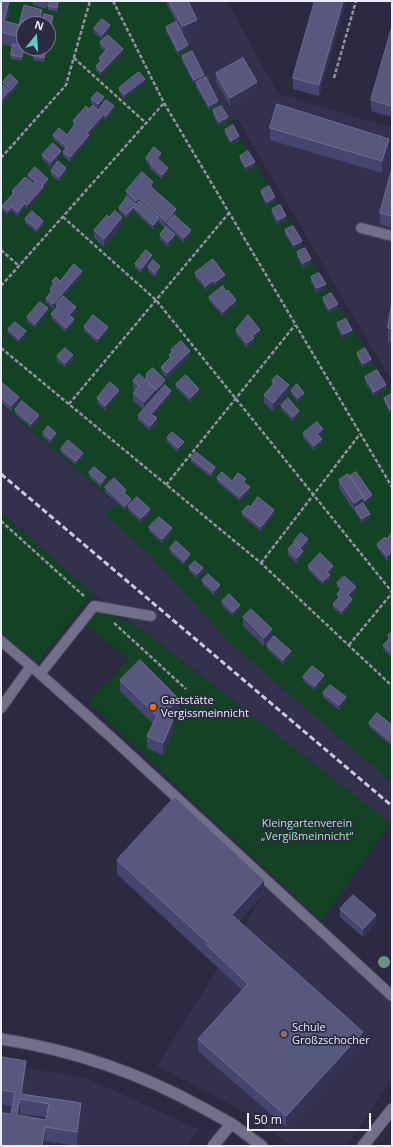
<!DOCTYPE html>
<meta charset="utf-8">
<style>
body{margin:0}
#map{position:relative;width:393px;height:1147px;overflow:hidden;background:#2c2a41;font-family:"Open Sans",sans-serif}
canvas{display:block}
.frame{position:absolute;inset:0;border:2px solid #edecfb;pointer-events:none}
.north{position:absolute;left:16px;top:16px;width:40px;height:40px;box-sizing:border-box;background:#2c2a41;border:1px solid #79788b;border-radius:50%;rotate:17deg;font-size:11px;font-weight:700;line-height:16px;text-align:center;color:#edecfb}
.north::after{content:'';display:block;margin:auto;width:14px;height:18px;background:#58cec0;clip-path:polygon(50% 0,100% 100%,50% 72%,0 100%)}
.scale{position:absolute;left:247px;top:1113px;width:124px;height:18px;box-sizing:border-box;border:2px solid #edecfb;border-top:0;padding-left:5px;font-size:12px;line-height:14px;white-space:nowrap;color:#edecfb;-webkit-text-stroke:3px #2c2a41;paint-order:stroke}
</style>
<div id="map">
<canvas width="393" height="1147"></canvas>
<div class="frame"></div>
<div class="north">N</div>
<div class="scale">50 m</div>
</div>
<script>
const ctx = document.querySelector('canvas').getContext('2d');
ctx.lineJoin = 'round';
function fillPath(path, color) { ctx.fillStyle = color; ctx.fill(path, 'evenodd'); }
function trace(path, color, width, dash) { ctx.strokeStyle = color; ctx.lineWidth = width; ctx.lineCap = dash ? 'butt' : 'round'; ctx.setLineDash(dash || []); ctx.stroke(path); }
function drawText(font, color, halo, rows, align = 'center') {
  ctx.font = font + ' "Open Sans",sans-serif'; ctx.lineWidth = 3.5; ctx.setLineDash([]); ctx.textBaseline = 'middle'; ctx.strokeStyle = halo; ctx.fillStyle = color; for (const [text, x, y, turn = 0] of rows) {
    ctx.save(); ctx.translate(x, y); ctx.rotate((+turn || 0) * Math.PI / 180); ctx.textAlign = isNaN(turn) ? turn : align; if (halo) ctx.strokeText(text, 0, 0); ctx.fillText(text, 0, 0); ctx.restore();
  }
}
const built = new Path2D(`
 M165,1H227L278,94L392,128V382L237,118L230,122L207,81Z
 M1,405L118,505L392,753V825L156,640L93,594L1,512Z
 M264,883L392,1002V1080L346,1146H291L244,1112L157,1066L264,894Z
 M1,1064L86,1078L198,1129L188,1146H1Z`);
const green = new Path2D(`
 M1,1H165L207,81L330,292L392,393V783L229,642L150,555L104,514L117,504L1,405ZM24,24H48V48H24Z
 M1,512L93,594L86,601L37,663L1,633Z
 M97,612L110,613L138,627L390,823L321,921L155,766L88,701L129,659L86,625Z`);
const path = new Path2D(`
 M113,1L164,103L392,487
 M74,58L146,123
 M334,78L356,1
 M1,158L66,85L90,1
 M63,217L156,300L392,592
 M1,250L19,266
 M1,286L164,103
 M1,348L261,563L392,686
 M69,404L229,213
 M166,485L295,325
 M1,521L85,597
 M261,563L360,434
 M114,623L186,689
 M349,645L392,593`);
const service = new Path2D(`
 M361,228L392,236
 M1,641L40,674L112,738L392,996
 M40,674L94,606L151,616
 M1,708L31,666`);
const minor = new Path2D(`
 M213,1146L231,1124`);
const tertiary = new Path2D(`
 M1,1039C73,1050 142,1074 205,1109C214,1114 223,1119 232,1124C242,1131 252,1139 262,1146
 M363,1146L392,1109`);
const rail = new Path2D(`
 M1,474L392,806`);
const trees = [
 [384,962]
];
const wall = new Path2D(`
 M1,1H10V9L7,22L19,25L24,24V48H46V52L44,62L33,60L34,52L24,50L22,61L11,59V55L13,47L1,44Z
 M33,1H48L46,9L33,5Z
 M59,1V4L57,12L48,10V6Z
 M165,1H188L197,28L183,35Z
 M315,1H346L319,96L293,89V78Z
 M53,20L51,29L48,28V24H42V22Z
 M166,27L188,49L178,55L166,31Z
 M392,27V117L371,111V100Z
 M94,28L110,29L102,39L94,33Z
 M100,42L123,53L101,76L96,70V66L100,62L99,58L105,52L100,47Z
 M182,56L204,78L218,105L209,110L196,87V83L194,84L182,61Z
 M216,73L257,90L230,106L216,81Z
 M3,82L18,86L11,94L9,92V96L2,104L1,102V84L3,86Z
 M145,83L124,99L119,92V88Z
 M91,99L104,101L98,108L91,103Z
 M89,109L114,110L106,120L104,118L89,135V139L70,162L63,156V152L65,149L53,139V135H67L74,126L73,125V121Z
 M213,110L228,121L219,126L213,115Z
 M270,128L389,150L382,173L270,140Z
 M225,130L239,141L231,145L225,134Z
 M42,155H61L51,167L42,159Z
 M240,156L255,166L246,171L240,160Z
 M161,157L159,159L168,172L162,179L150,169V166L146,162V158Z
 M392,169V228L380,224V213Z
 M51,171L66,172L59,181L51,175Z
 M28,175L48,183L43,189V191L27,209L25,207L18,216L12,211L8,215L2,210V206L12,195V191L33,184L34,183L28,179Z
 M153,189L191,234L184,242L167,227V228L175,239L168,247L160,239V235L165,228L159,222L153,229L134,211L127,218L119,212V208L126,199V191Z
 M261,191L275,201L267,206L261,195Z
 M272,209L286,220L278,225L272,214Z
 M109,217L122,225L104,247L94,238V230Z
 M25,219L43,225L37,233L25,223Z
 M285,230L302,245L294,249L285,234Z
 M297,252L311,263L303,268L297,257Z
 M152,259L141,273L135,268V264Z
 M148,267L160,270L155,277L148,271Z
 M195,273L225,279L215,286L213,284L206,290L195,277Z
 M82,275L64,296L76,311L71,316L74,323L66,332L51,318V314L56,308V305L53,309L46,302V298L50,293V289L53,285L52,281H60Z
 M311,277L326,288L317,293L311,282Z
 M226,292L236,304L223,316L209,301V297Z
 M323,298L338,308L329,313L323,302Z
 M392,302V343L388,342V328Z
 M48,312L35,328L27,321V317Z
 M337,323L352,334L343,338L337,328Z
 M84,327L108,331L98,343L84,331Z
 M8,329L26,335L19,343L8,333Z
 M236,330L260,334L254,338V342L247,348L236,334Z
 M171,350L190,355L167,378L161,371V367L169,359V355L171,353Z
 M357,353L371,363L363,368L357,357Z
 M57,356L73,359L65,367L57,361Z
 M365,377L386,389L374,396L365,382Z
 M146,380L165,384L156,394V395H171L153,415L157,423L150,431L138,420V416L144,410L133,401V393L135,391L133,389V381Z
 M272,381L289,393L273,411L264,403V395L272,385Z
 M1,382L19,402L11,411L1,402Z
 M176,384L199,393L190,402L176,388Z
 M291,390L304,397L298,402L291,394Z
 M119,394L105,410L97,403V398Z
 M392,394L390,413L384,402V398Z
 M281,405L299,415L293,421L281,409Z
 M15,410L39,420L31,428L15,414Z
 M43,433L56,437L51,444L43,437Z
 M303,433H323L319,436L322,443L314,450L303,438Z
 M167,438L184,446L178,452L167,442Z
 M61,449L83,457L76,465L61,453Z
 M191,458L215,471L211,477L191,462Z
 M89,473L106,481L101,487L89,477Z
 M350,476L372,499L364,505L370,518L362,523L355,512V510L354,511L339,488V480Z
 M217,478L246,483V484L250,492L240,501L217,482Z
 M105,487L126,494V495L131,503L150,513L141,522L128,510V507L125,510L105,492Z
 M250,507L274,515L261,531L242,516V512Z
 M149,527L172,533L162,543L149,531Z
 M387,539V561L377,548V544Z
 M294,541L308,543L302,550L303,555L297,563L288,555V550L294,543Z
 M170,548L190,558L184,565L170,552Z
 M308,566L333,570L329,574L330,579L323,585L308,570Z
 M189,567L203,572L197,578L189,571Z
 M202,580L220,589L214,595L202,584Z
 M337,583L356,591L350,597L352,603L342,615L333,608V604L338,598L337,594L340,590L337,587Z
 M222,601L240,609L233,616L222,606Z
 M243,617L272,638L264,646L243,626Z
 M392,631V658L383,649V645L388,640V636Z
 M267,645L291,655L283,664L267,649Z
 M303,677L324,680L315,690L303,681Z
 M120,680L179,710L171,718L173,731L163,755L147,748V736L153,724L120,691Z
 M323,693L346,701L339,710L323,697Z
 M369,723L392,725V746L369,727Z
 M117,860L264,894L239,921L363,1044L286,1127L198,1051V1039L242,990L117,874Z
 M340,909L376,923L363,937L340,917Z
 M1,1057L26,1075L23,1094L81,1103V1117L77,1146L45,1141L11,1114L12,1106L1,1104ZM20,1114L47,1117L46,1120L19,1116Z`);
const shadedWall = new Path2D(`
 M9,1H10V9L4,33V21Z
 M46,1H48L46,9Z
 M58,1L59,4L57,12V8Z
 M150,1H156L150,3Z
 M343,1H346L319,96V85Z
 M42,10V21L41,24H38Z
 M53,16V20L51,29V25Z
 M197,20V28L183,35V26Z
 M110,25V29L102,39V35Z
 M51,31V35L48,46V41Z
 M188,45V49L178,55V51Z
 M24,47V51L22,61V57Z
 M46,48V52L44,62V58Z
 M123,49V53L101,76V72Z
 M204,75V79L194,84V80Z
 M145,79V83L124,99V95Z
 M18,82V86L11,94V90Z
 M257,82V90L230,106V98Z
 M9,91V96L2,104V99Z
 M104,97V101L98,108V104Z
 M218,101V105L209,110V106Z
 M114,106V110L106,120V116Z
 M104,114V118L87,137V133Z
 M228,117V121L219,126V122Z
 M89,135V139L70,162V157Z
 M239,136V141L231,145V141Z
 M389,139V150L382,173V161Z
 M61,151V155L51,167V162Z
 M161,153V157L157,162V158Z
 M255,162V166L246,171V167Z
 M66,168V172L59,181V177Z
 M168,168V172L162,179V175Z
 M48,179V183L43,189V191L27,209V205Z
 M153,182V190L150,186Z
 M275,197V201L267,206V202Z
 M139,198V206L136,209V201Z
 M25,203V207L18,216V212Z
 M12,207V211L8,215V211Z
 M134,207V211L127,218V214Z
 M176,209V217L167,223V227L166,229V221Z
 M3,215V220L1,222V217Z
 M286,216V220L278,225V220Z
 M122,217V225L104,247V239Z
 M159,218V222L153,229V225Z
 M43,221V225L37,233V229Z
 M191,230V234L184,242V238Z
 M175,235V239L168,247V242Z
 M302,241V245L294,249V245Z
 M152,255V259L141,273V269Z
 M311,259V263L303,268V263Z
 M160,266V270L155,277V273Z
 M82,271V275L53,309V304Z
 M225,275V279L215,286V282Z
 M213,280V284L206,290V286Z
 M326,284V288L317,293V288Z
 M236,300V304L223,316V312Z
 M338,304V308L329,313V309Z
 M76,307V311L69,319V315Z
 M48,308V312L35,328V324Z
 M74,319V323L66,332V328Z
 M108,327V331L98,343V339Z
 M260,330V334L254,338V342L247,348V343L252,336Z
 M352,330V334L343,338V334Z
 M26,331V335L19,343V339Z
 M190,351V355L167,378V373Z
 M73,355V359L65,367V363Z
 M371,359V363L363,368V364Z
 M165,380V384L156,394V390Z
 M289,385V393L273,411V403Z
 M386,385V389L374,396V392Z
 M156,389V397L144,410V402Z
 M199,389V393L190,402V398Z
 M119,390V394L105,410V406Z
 M171,391V395L151,418V414Z
 M304,393V397L298,402V398Z
 M19,397V402L11,411V406Z
 M392,408V412L390,413V409Z
 M299,411V415L293,421V417Z
 M39,415V420L31,428V424Z
 M157,418V423L150,431V426Z
 M323,429V433L317,438V434Z
 M56,433V437L51,444V439Z
 M322,439V443L314,450V446Z
 M184,442V446L178,452V448Z
 M83,453V457L76,465V461Z
 M215,467V471L211,477V473Z
 M106,477V481L101,487V483Z
 M246,479V483L243,486V482Z
 M250,487V492L240,501V497Z
 M372,495V499L364,505V501Z
 M364,497V505L355,508V510L354,511V503Z
 M131,499V504L125,510V506Z
 M150,509V513L141,522V518Z
 M274,510V515L261,531V527Z
 M370,514V518L362,523V519Z
 M172,528V533L162,543V539Z
 M308,539V543L301,551V547Z
 M303,551V555L297,563V558Z
 M392,552V556L387,561V556Z
 M190,554V558L184,565V561Z
 M333,566V570L327,576V572Z
 M203,568V572L197,578V574Z
 M330,575V579L323,585V581Z
 M220,585V589L214,595V591Z
 M356,587V591L348,599V595Z
 M352,599V603L342,615V611Z
 M240,605V609L233,616V612Z
 M272,629V638L264,646V638Z
 M291,651V655L283,664V660Z
 M324,675V680L315,690V686Z
 M346,697V701L339,710V705Z
 M179,699V710L165,723V712Z
 M173,720V731L163,755V743Z
 M264,880V894L212,950L207,945V942Z
 M376,915V923L363,937V929Z
 M363,1032V1044L286,1127V1116Z
 M26,1061V1075L22,1100L21,1094Z
 M20,1099V1114L17,1129V1115Z
 M81,1103V1117L77,1146V1132Z
 M45,1127V1146H42Z`);
const building = new Path2D(`
 M1,1H9L4,21L19,25L24,5L42,10L38,24H24V38L1,32Z
 M49,1H58L57,8L48,6Z
 M169,1H188L197,20L183,26Z
 M315,1H343L319,85L293,78Z
 M44,14L53,16L51,25L42,22Z
 M102,19L110,25L102,35L94,28Z
 M176,22L188,45L178,51L166,27Z
 M392,27V106L371,100Z
 M48,31H51L48,41Z
 M108,35L123,49L101,72L96,66L102,60L99,58L107,49L100,42Z
 M13,44L24,47L22,57L11,55Z
 M35,48H46L44,58L33,56Z
 M192,51L204,75L194,80L182,56Z
 M243,58L257,82L230,98L216,73Z
 M139,72L145,79L124,95L119,88Z
 M10,74L18,82L11,90L3,82Z
 M206,77L218,101L209,106L196,82Z
 M1,84L9,91L2,99L1,98Z
 M97,92L104,97L98,104L91,99Z
 M106,100L114,106L106,116L104,114L87,133L89,135L70,157L63,152L67,147L53,135L59,128L67,135L76,123L73,121L86,106L89,109L93,105L98,110Z
 M277,104L389,139L382,161L270,128Z
 M221,106L228,117L219,122L213,110Z
 M233,125L239,136L231,141L225,130Z
 M53,143L61,151L51,162L42,155Z
 M154,147L161,153L157,158L168,168L162,175L150,164L152,163L146,158Z
 M248,151L255,162L246,167L240,156Z
 M58,161L66,168L59,177L51,171Z
 M35,167L48,179L42,186L43,187L27,205L25,203L18,212L12,207L8,211L2,206L14,193L12,191L25,177L33,184L36,181L28,175Z
 M392,169V216L380,213Z
 M142,172L153,182L150,186L176,209L166,221L139,198L136,201L126,191Z
 M269,186L275,197L267,202L261,191Z
 M127,197L136,205L139,201L159,218L153,225L134,207L127,214L119,208Z
 M280,205L286,216L278,220L272,209Z
 M32,211L43,221L37,229L25,219Z
 M115,211L122,217L104,239L94,230L107,215L109,217Z
 M174,215L191,230L184,238L167,223Z
 M293,226L302,241L294,245L285,230Z
 M166,227L175,235L168,242L160,235Z
 M305,248L311,259L303,263L297,252Z
 M146,250L152,255L141,269L135,264Z
 M213,259L225,275L215,282L213,280L206,286L195,273Z
 M153,260L160,266L155,273L148,267Z
 M74,264L82,271L53,304L46,298L52,291L50,289L54,283L52,281L56,277L60,281Z
 M319,273L326,284L317,288L311,277Z
 M223,286L226,292L228,290L236,300L223,312L209,297Z
 M331,293L338,304L329,309L323,298Z
 M63,296L76,307L69,315L74,319L66,328L51,314L58,306L56,304Z
 M40,302L48,308L35,324L27,317Z
 M392,302V329L388,328Z
 M93,315L108,327L98,339L84,327Z
 M248,315L260,330L252,336L254,338L247,343L236,330Z
 M346,319L352,330L343,334L337,323Z
 M15,322L26,331L19,339L8,329Z
 M181,341L190,351L167,373L161,367L171,357L169,355L173,351L171,350Z
 M65,348L73,355L65,363L57,356Z
 M365,348L371,359L363,364L357,353Z
 M153,368L165,380L156,390L146,380L147,373Z
 M377,370L386,385L374,392L365,377Z
 M139,374L156,389L144,402L133,393L139,386L133,381Z
 M186,375L199,389L190,398L176,384Z
 M277,375L289,385L273,403L264,395L275,382L272,381Z
 M1,382L19,397L11,406L1,397Z
 M110,382L119,390L105,406L97,398Z
 M297,384L304,393L298,398L291,390Z
 M165,385L171,391L151,414L157,418L150,426L138,416Z
 M392,394V408L390,409L384,398Z
 M288,398L299,411L293,417L281,405Z
 M22,401L39,415L31,424L15,410Z
 M317,422L323,429L317,434L322,439L314,446L303,433Z
 M48,426L56,433L51,439L43,433Z
 M172,432L184,442L178,448L167,438Z
 M68,440L83,453L76,461L61,449Z
 M196,452L215,467L211,473L191,458Z
 M94,467L106,477L101,483L89,473Z
 M222,472L232,481L238,473L246,479L243,482L250,487L240,497L217,478Z
 M356,472L372,495L364,501V497L350,476Z
 M348,474L364,497L354,503L339,480Z
 M114,478L126,490L124,493L131,499L125,506L105,487Z
 M137,497L150,509L141,518L128,506Z
 M258,497L274,510L261,527L242,512L248,505L250,507Z
 M363,503L370,514L362,519L355,508Z
 M159,517L172,528L162,539L149,527Z
 M392,532V552L387,556L377,544L385,537L387,539Z
 M301,533L308,539L301,547L294,541Z
 M176,541L190,554L184,561L170,548Z
 M294,543L303,551L297,558L288,550Z
 M320,553L333,566L327,572L330,575L323,581L308,566Z
 M195,561L203,568L197,574L189,567Z
 M208,574L220,585L214,591L202,580Z
 M344,576L356,587L348,595L352,599L342,611L333,604L340,596L337,594L342,588L337,583Z
 M229,594L240,605L233,612L222,601Z
 M251,609L272,629L264,638L243,617Z
 M392,631V653L383,645L390,638L388,636Z
 M274,636L291,651L283,660L267,645Z
 M140,660L179,699L165,712L173,720L163,743L147,736L157,716L120,680Z
 M312,666L324,675L315,686L303,677Z
 M330,685L346,697L339,705L323,693Z
 M377,713L392,725V727L390,729L392,731V742L369,723Z
 M175,797L264,880L207,942L117,860Z
 M353,895L376,915L363,929L340,909Z
 M233,916L363,1032L286,1116L198,1039L248,984L207,945Z
 M1,1057L26,1061L21,1094L81,1103L77,1132L45,1127L42,1146H1V1113L11,1114L15,1092L1,1090ZM20,1099L49,1104L46,1120L17,1115Z`);
const markers = [
 [153,707,4,"#e8710a"],
 [284,1034,4,"#8d6e63"]
];
const poiNames = [
 ["Gaststätte",161,701],
 ["Vergissmeinnicht",161,714],
 ["Schule",292,1028],
 ["Großzschocher",292,1041]
];
const parkNames = [
 ["Kleingartenverein",307,824],
 ["„Vergißmeinnicht“",307,837]
];
fillPath(built, '#34314e');
fillPath(green, '#144224');
trace(service, '#49465a', 12);
trace(minor, '#49465a', 13);
trace(tertiary, '#49465a', 13);
trace(path, '#9291a4', 2.5, [4, 2]);
trace(service, '#716f89', 10);
trace(minor, '#716f89', 11);
trace(tertiary, '#716f89', 11);
trace(rail, '#cbcadb', 3, [6, 3]);
ctx.fillStyle = '#6c9480';
for (const [x, y] of trees) { ctx.beginPath(); ctx.arc(x, y, 6, 0, 2 * Math.PI); ctx.fill(); }
fillPath(wall, '#464570');
fillPath(shadedWall, '#343257');
fillPath(building, '#58577e');
trace(building, '#6f6e92', 1);
for (const [x, y, r, color] of markers) { const dot = new Path2D(); dot.arc(x, y, r, 0, 2 * Math.PI); ctx.fillStyle = color; ctx.fill(dot); trace(dot, '#2c2a41', 1.5); }
drawText('11px', '#edecfb', '#2c2a41', poiNames, 'left');
drawText('11px', '#a0ebb4', '#2c2a41', parkNames);
</script>
